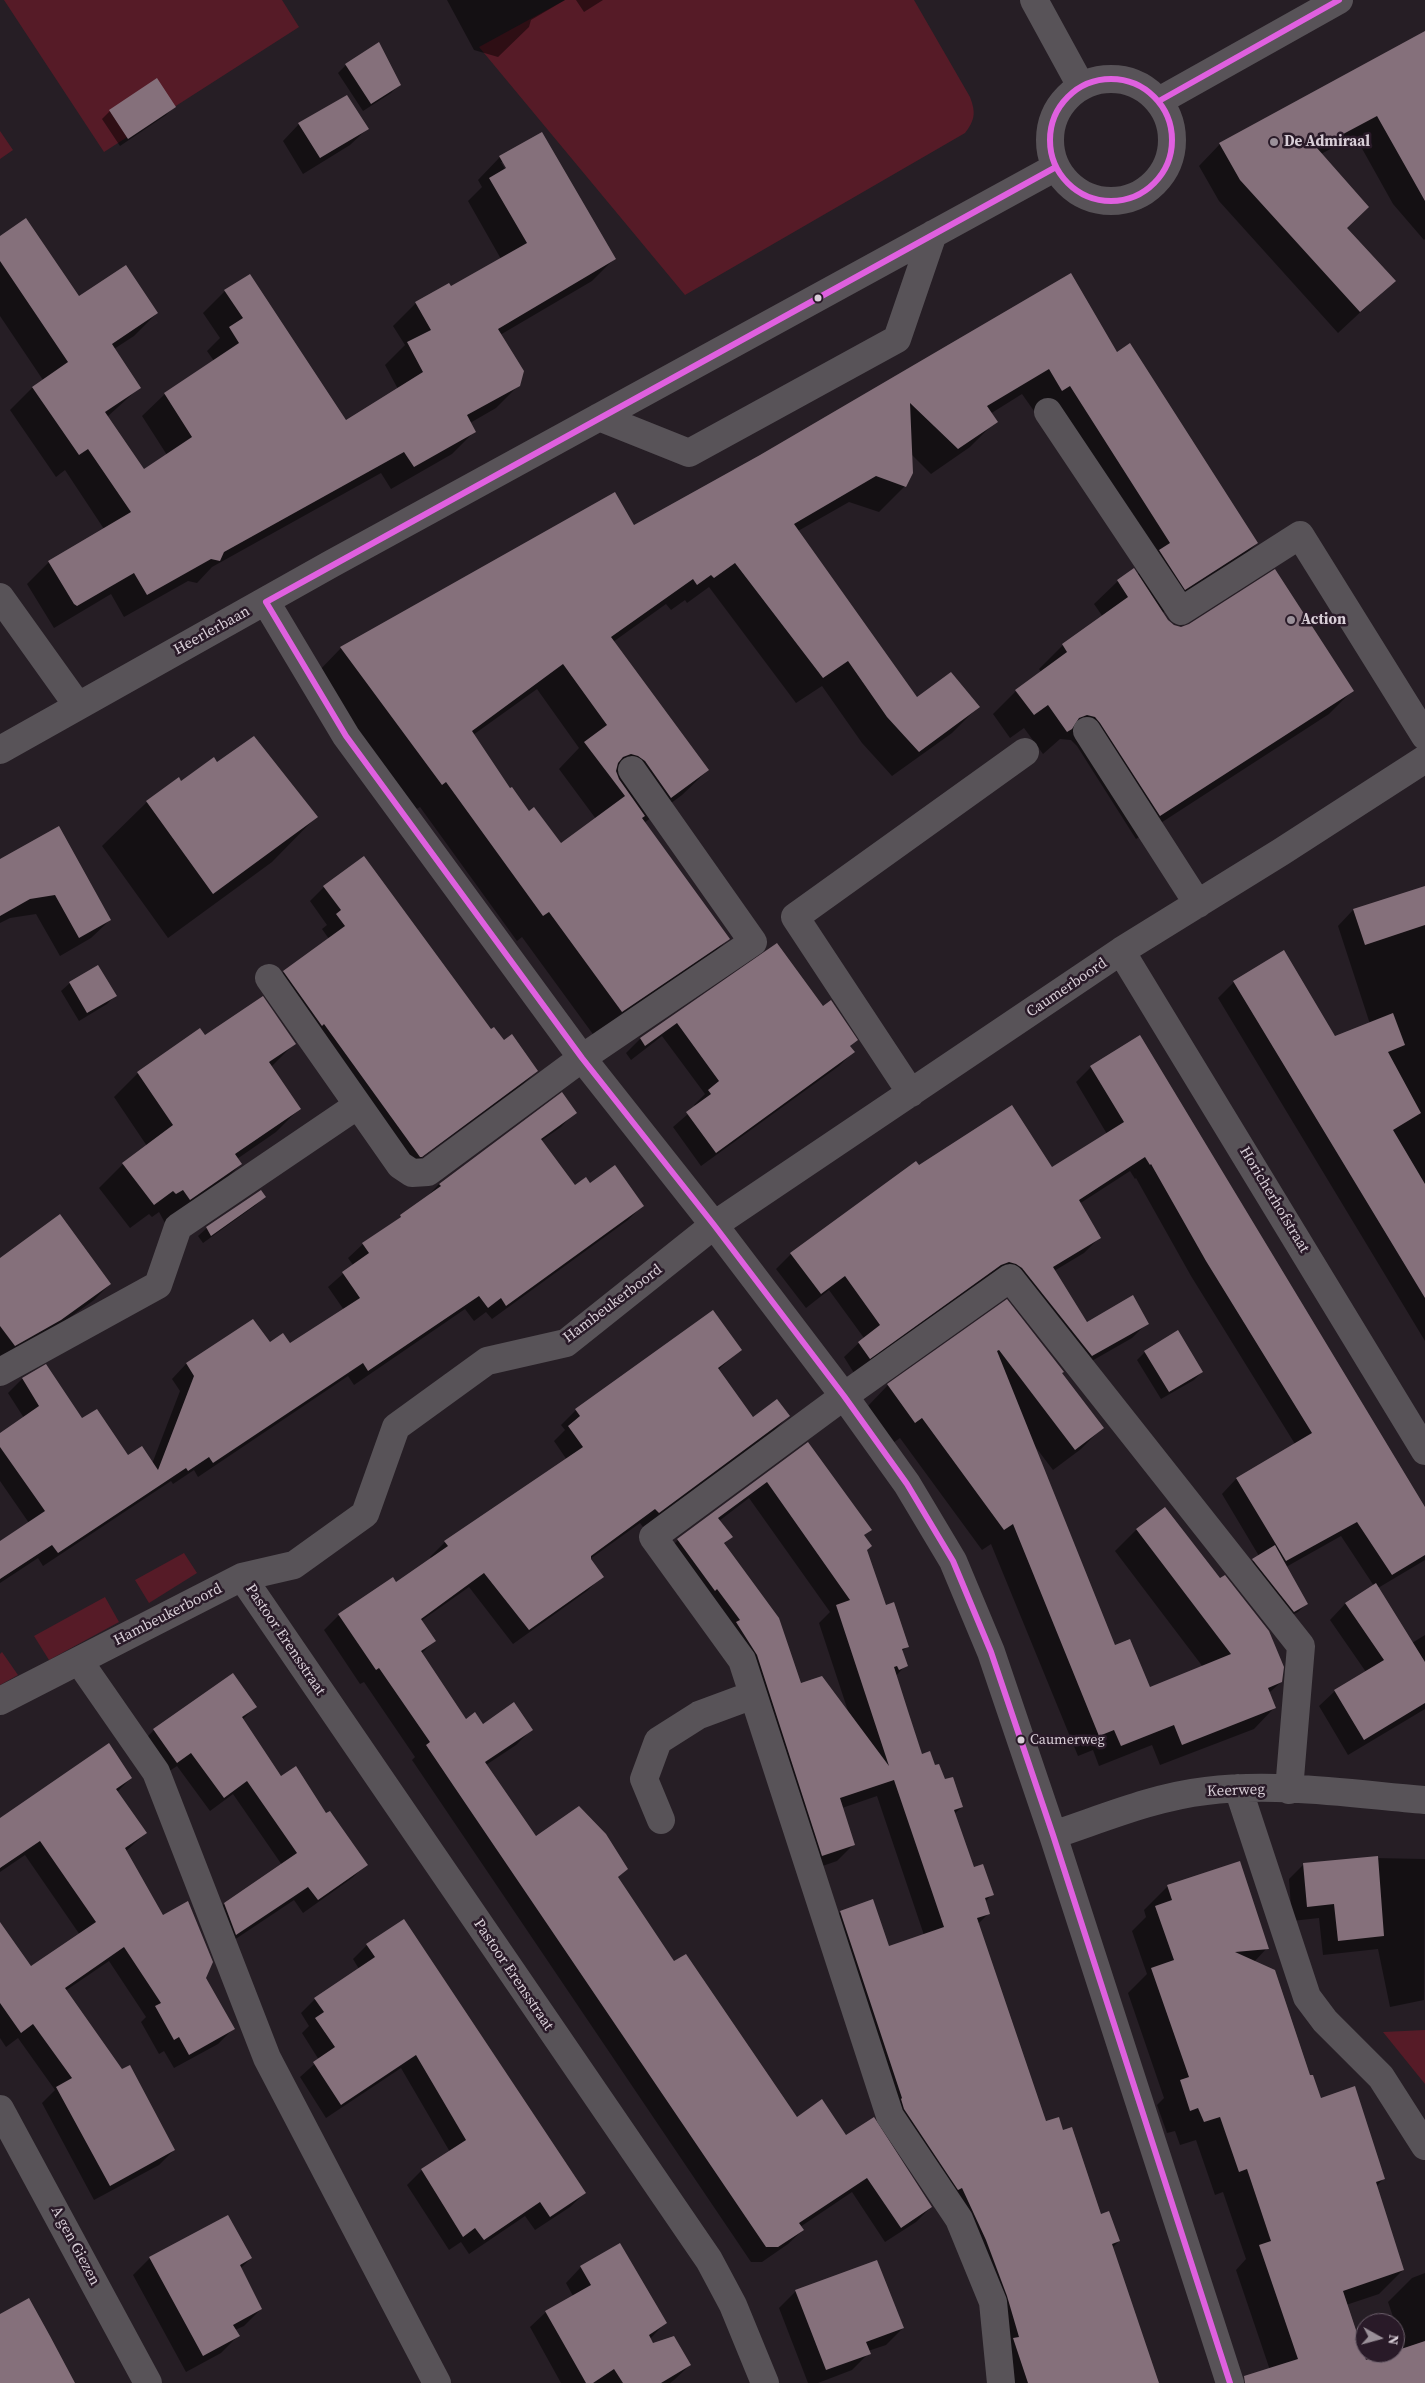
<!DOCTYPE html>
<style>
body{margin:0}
#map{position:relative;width:1425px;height:2383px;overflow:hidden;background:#261e25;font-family:"Source Serif 4",serif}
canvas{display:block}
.north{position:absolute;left:1355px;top:2313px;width:50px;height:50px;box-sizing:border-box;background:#291a28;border:1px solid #6f626e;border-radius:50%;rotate:97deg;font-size:14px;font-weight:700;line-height:20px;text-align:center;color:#d8ced7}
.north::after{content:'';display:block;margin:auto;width:18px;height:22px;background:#9a9099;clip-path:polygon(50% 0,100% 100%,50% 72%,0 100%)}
</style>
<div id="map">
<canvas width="1425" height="2383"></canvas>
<div class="north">N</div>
</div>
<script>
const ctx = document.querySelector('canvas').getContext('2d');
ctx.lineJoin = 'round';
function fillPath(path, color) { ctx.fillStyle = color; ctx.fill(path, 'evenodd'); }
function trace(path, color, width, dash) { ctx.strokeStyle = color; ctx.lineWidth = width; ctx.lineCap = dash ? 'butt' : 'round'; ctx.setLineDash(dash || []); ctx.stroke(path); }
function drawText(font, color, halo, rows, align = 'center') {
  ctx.font = font + ' "Source Serif 4",serif'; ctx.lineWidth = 5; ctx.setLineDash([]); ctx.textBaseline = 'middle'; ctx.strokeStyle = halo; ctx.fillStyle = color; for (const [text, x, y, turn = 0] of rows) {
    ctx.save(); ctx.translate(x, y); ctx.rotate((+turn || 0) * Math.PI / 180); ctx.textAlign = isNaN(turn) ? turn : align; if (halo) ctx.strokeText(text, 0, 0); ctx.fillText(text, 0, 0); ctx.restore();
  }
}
const green = new Path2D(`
 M4,0H282L299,27L104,152Z
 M565,0H914L970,97C976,113 975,120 965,133L685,295L479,47Z
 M0,131L13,150L0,159Z
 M184,1553L197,1573L149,1603L135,1580Z
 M105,1597L119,1622L49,1660L34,1636Z
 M2,1652L18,1675L0,1685V1654Z
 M1425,2030V2084L1383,2032Z`);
const shadow = new Path2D(`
 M447,0H565L531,20L529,27L498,57L474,50Z
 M576,0H603L584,12Z
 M1425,32V239L1424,240L1393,204L1355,136L1321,154L1346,229L1394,281L1338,333L1219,201L1199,166L1220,144Z
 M346,65L399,85L391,93L363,111L338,73Z
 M174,107L166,115L120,146L102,119L110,111Z
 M299,124L367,129L350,145L303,174L283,141Z
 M500,157L614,259L592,281L500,335L519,385L496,408L470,423L474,432L452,454L391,489L381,473L212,567L197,583L188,581L124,617L111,594L54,628L27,584L49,562L104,529L65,470L56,477L10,410L33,387L43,380L0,316V237L79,298L157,313L134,336L114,349L139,388L107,417L143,471L167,455L142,416L165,394L214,361L207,351L220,338L203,313L225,291L346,421L398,389L385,365L405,345L393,326L416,303L449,285L450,288L501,259L468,201L482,187L478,180ZM501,162H504L510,173L508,174Z
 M1070,275L1117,354L1257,543L1231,569L1162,613L1167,621L1174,626L1352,691L1329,714L1136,839L1077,746L1071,740L1060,739L1043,754L1024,728L1010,738L993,714L1016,691L1041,672L1039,669L1063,645L1103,617L1094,604L1118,581L1137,575L1144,567L1022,394L990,414L996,421L970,447L931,474L911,454L905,486L879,512L849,502L798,531L916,699L978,707L952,733L892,776L862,743L822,686L796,703L709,587L687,603L685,600L671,610L666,604L613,642L708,770L682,795L644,823L728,939L703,964L595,1037L522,937L517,941L420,807L415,810L316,674L341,648L634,526L760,456ZM537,689L579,748L559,769L596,819L560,845L510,790L473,735Z
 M217,764L316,817L272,862L168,938L102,846L147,802Z
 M0,861L110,920L91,938L60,956L36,914L10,918L0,923Z
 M324,887L537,1071L522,1085L405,1170L269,986L284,972L329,939L322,929L327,925L310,901Z
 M1425,887V1341L1218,998L1234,982L1334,1038L1370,1024L1338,926L1353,910Z
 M777,945L823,1008L856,1040L849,1047L853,1052L839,1066L701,1166L673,1127L696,1107L694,1105L705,1094L662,1036L631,1060L626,1053L640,1039Z
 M70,983L115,996L107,1004L79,1021L61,991Z
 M205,1037L294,1044L271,1067L300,1108L276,1132L237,1159L241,1164L217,1188L165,1223L159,1212L152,1217L149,1214L130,1228L99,1188L123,1164L147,1146L114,1097L138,1073Z
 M1091,1067L1425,1509V1560L1378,1588L1412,1643L1425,1635V1709L1348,1755L1319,1706L1335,1691L1366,1672L1330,1620L1345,1604L1374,1586L1341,1536L1286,1567L1306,1604L1298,1612L1285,1619L1245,1568L1259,1556L1222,1494L1236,1479L1295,1444L1191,1276L1136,1178L1135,1179L1130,1171L1079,1204L1099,1238L1084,1253L1054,1271L1087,1323H1147L1132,1338L1076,1370L1007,1283L854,1373L844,1357L864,1338L829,1290L806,1308L776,1269L791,1254L919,1167L1052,1168L1107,1134L1076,1082Z
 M562,1094L575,1112L561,1127L541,1141L574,1187L590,1185L643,1205L628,1220L492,1319L486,1312L474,1321L465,1309L354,1385L348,1376L198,1477L194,1470L173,1484L171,1481L43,1566L38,1558L0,1583V1542L29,1523L0,1481V1435L24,1418L8,1393L22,1379L46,1366L82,1420L127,1457L152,1464L180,1391L172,1379L186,1364L253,1320L269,1344L289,1345L344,1310L328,1287L353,1265L348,1258L363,1244L395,1223L424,1200L439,1184Z
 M264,1197L256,1205L203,1243L198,1236L207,1228Z
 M0,1259L110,1284L94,1300L44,1336L0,1360Z
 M1007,1301L1102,1428L1081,1449L1053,1470L1034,1445L1114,1647L1149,1689L1203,1667L1115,1551L1137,1529L1219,1580L1281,1682L1269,1693L1275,1707L1254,1729L1160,1765L1152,1745L1099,1766L1093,1750L1078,1756L991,1544L982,1550L900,1438L893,1443L867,1407L888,1385Z
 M740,1350L718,1370L753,1419L788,1416L774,1431L643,1527L640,1523L590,1559L602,1576L587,1591L513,1644L469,1587L421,1621L434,1641L421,1654L465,1720L483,1726L531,1730L516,1745L486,1765L536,1838L626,1869L617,1878L674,1963L796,2119L931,2207L916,2222L885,2242L852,2192L800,2227L803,2230L788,2244L762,2262H751L412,1760L415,1757L364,1682L360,1684L324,1630L339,1615L396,1583L432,1559L430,1557L445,1542L567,1460L554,1441L565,1430L561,1425L576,1410Z
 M1145,1352L1202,1372L1194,1380L1161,1399L1137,1360Z
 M808,1444L870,1529L863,1536L866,1551L885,1606L907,1647L901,1652L906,1665L896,1676L922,1755L934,1767L962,1807L954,1814L974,1869L992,1894L985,1902L989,1913L978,1924L1045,2123L1062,2132L1101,2215L1119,2241L1112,2248L1157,2383H1006L1002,2352L823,1929L840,1912L889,1947L924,1935L877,1796L842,1808L854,1844L837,1861L805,1872L740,1672L661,1557L678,1540ZM749,1498L830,1612L819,1623L849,1714L800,1684L724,1544L731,1537L719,1521Z
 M233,1674L255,1707L242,1720L281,1778L326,1815L366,1865L352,1878L303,1913L294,1900L222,1948L210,1918L224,1904L282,1865L233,1794L210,1811L177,1766L162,1776L140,1744L154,1730Z
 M131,1778L117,1792L146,1833L126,1851L162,1917L205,1978L233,2029L218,2044L174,2068L164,2051L159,2054L141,2022L146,2017L109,1961L65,1991L174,2150L159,2165L94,2200L42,2103L55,2090L18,2038L6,2047L0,2038V1924L31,1968L80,1935L25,1855L0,1872V1819Z
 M1374,1858L1425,1859L1424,2000L1390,2007L1378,1949L1323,1955L1319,1918L1292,1921L1289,1879L1304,1864Z
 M1168,1886L1267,1948L1254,1962L1320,2099L1384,2178L1376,2187L1403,2270L1379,2294L1346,2305L1366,2362L1404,2349L1388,2302L1412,2278L1425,2273V2383H1269L1273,2379L1236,2270L1246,2259L1223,2192L1215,2195L1196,2140L1180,2145L1175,2131L1167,2133L1157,2105L1164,2098L1128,1993L1147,1974L1132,1931L1146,1917L1144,1910Z
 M367,1945L585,2193L570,2207L535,2230L525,2216L469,2254L461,2242L449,2250L407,2185L422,2170L450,2152L401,2068L326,2118L300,2077L319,2060L302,2033L309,2026L301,2013L315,1999L359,1969L353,1959Z
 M150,2258H251L240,2269L261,2309L244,2326L235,2330L238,2336L221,2353L186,2372L133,2275Z
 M581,2267L665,2323L650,2339L653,2345L690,2365L674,2380L670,2383H561L530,2327L546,2312L573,2296L566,2283Z
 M796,2291L903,2328L886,2345L868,2351L869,2353L852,2370L818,2383H808L779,2308Z`);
const building = new Path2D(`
 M1425,31V201L1377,116L1317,148L1369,207L1347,228L1396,281L1360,312L1240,180L1219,143Z
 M379,42L401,85L371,104L345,64Z
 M157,78L176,107L128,139L109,110Z
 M347,95L369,129L320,158L298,123Z
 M542,132L616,259L498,329L524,371L520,386L467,415L476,432L414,467L404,452L224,552L220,561L211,559L147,595L134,573L77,606L74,604L48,561L131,512L88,449L79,455L32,387L68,362L0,261V236L26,218L79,296L126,265L158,313L112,344L141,388L105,412L144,469L192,437L164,393L239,343L229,327L243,318L224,290L250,274L346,420L423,372L407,342L431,330L415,302L449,283L451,286L527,243L489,178L506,168L499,156Z
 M1071,273L1117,352L1130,343L1258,543L1185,590L1159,550L1170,543L1070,386L1062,391L1049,369L987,406L998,422L958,449L910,403L913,473L906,487L876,476L794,524L917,697L951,672L980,707L919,752L887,717L848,661L823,678L735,563L714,578L711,575L697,585L693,579L611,637L709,770L671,798L645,761L638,756L631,754L623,757L618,763L616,771L619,779L645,816L642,818L730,939L622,1012L549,912L543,916L446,782L442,785L340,647L615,492L634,525L760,455ZM563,664L607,725L584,742L625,796L561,843L534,807L529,811L512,787L510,788L472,731Z
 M1134,568L1168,620L1174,625L1181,627L1189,624L1275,569L1354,691L1160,816L1100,723L1095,717L1087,715L1079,718L1072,729L1067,732L1048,705L1034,715L1015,690L1067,652L1062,644L1128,597L1117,580Z
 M254,736L318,817L213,894L146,801L179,777L181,781L214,757L217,762Z
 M59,826L111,920L79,938L55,895L30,899L0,916V859Z
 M364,856L491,1029L494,1027L504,1040L512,1034L538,1071L422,1157H420L324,1024L322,1026L283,971L345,926L336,914L341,910L323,886Z
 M1425,886V925L1365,945L1353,909Z
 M777,943L823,1006L831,1000L858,1040L850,1046L855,1052L716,1153L686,1112L711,1094L708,1090L719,1081L677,1023L645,1046L640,1038Z
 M1284,950L1335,1036L1393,1013L1405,1045L1388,1052L1421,1113L1393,1130L1425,1184V1298L1233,981Z
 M98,965L117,996L87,1013L69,982Z
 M263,996L296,1044L269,1062L301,1109L235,1154L242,1164L190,1200L183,1190L176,1194L173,1191L154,1205L122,1163L173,1125L137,1072L200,1028L205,1035Z
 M1140,1035L1425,1507V1555L1392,1575L1357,1522L1286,1561L1236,1478L1312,1433L1206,1261L1151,1164L1150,1165L1145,1157L1079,1200L1101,1238L1053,1267L1087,1322L1133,1295L1149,1324L1092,1356L1022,1268L1016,1264L1009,1262L1001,1265L870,1359L858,1342L880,1325L845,1276L821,1294L790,1253L916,1161L919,1165L1012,1105L1052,1167L1124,1122L1090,1066Z
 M562,1092L577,1113L541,1139L575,1185L586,1177L590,1183L615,1165L644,1206L506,1306L501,1298L488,1308L479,1296L368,1371L363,1363L213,1463L209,1457L188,1471L186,1468L58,1553L52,1545L0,1579V1541L45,1511L0,1447V1433L39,1406L22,1378L46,1364L82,1418L97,1409L128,1455L142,1446L158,1470L194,1376L186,1363L253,1319L270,1342L283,1333L290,1343L360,1298L342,1272L369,1253L362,1243L401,1217L400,1215L441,1186L439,1184Z
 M261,1190L266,1197L211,1236L206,1227Z
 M60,1214L111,1284L61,1320L15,1346L0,1326V1258Z
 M1007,1299L1064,1372L1062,1373L1104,1428L1075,1450L999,1350L997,1351L1115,1645L1130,1639L1150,1687L1231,1654L1136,1529L1165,1507L1220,1578L1225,1575L1269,1631L1284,1667L1282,1682L1268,1688L1276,1708L1182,1745L1174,1725L1121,1746L1114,1730L1099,1736L1013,1524L1004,1530L922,1418L915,1423L887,1384Z
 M713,1310L742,1350L718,1368L753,1417L777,1399L790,1416L659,1513L655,1509L591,1556V1559L604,1577L529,1630L484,1573L421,1619L436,1641L421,1651L466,1719L475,1712L483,1724L514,1702L533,1730L485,1762L536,1836L579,1806L606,1834L628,1869L618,1877L674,1961L686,1954L797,2117L822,2099L846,2135L874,2117L932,2207L901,2228L867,2178L799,2223L804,2230L778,2247H766L455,1788L426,1745L430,1742L379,1668L376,1670L338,1614L393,1577L396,1582L448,1546L444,1541L583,1447L568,1426L580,1416L575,1409Z
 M1178,1330L1203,1372L1169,1392L1144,1351Z
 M808,1442L872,1530L864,1535L872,1546L867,1550L886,1605L894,1602L909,1647L902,1649L908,1666L899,1670L897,1666L894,1667L908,1711L922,1754L930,1751L935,1765L939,1764L945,1779L953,1777L963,1807L954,1810L974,1867L983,1864L994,1895L985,1898L990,1914L977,1918L1046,2121L1059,2117L1063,2130L1072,2127L1101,2214L1109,2211L1120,2241L1112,2244L1159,2383H1028L1013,2338L1019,2337L1007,2296L986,2240L962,2188L958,2190L904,2109L901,2099L902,2098L840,1911L873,1899L889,1946L944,1927L894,1780L840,1798L855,1845L822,1856L757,1655L736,1622L740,1620L717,1589L715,1591L677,1539ZM767,1482L850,1600L836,1605L889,1766L822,1676L801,1683L779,1618L724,1543L733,1537L718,1518Z
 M1275,1545L1308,1604L1294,1612L1252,1559Z
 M1376,1583L1425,1662V1703L1364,1740L1334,1690L1384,1660L1345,1603Z
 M233,1673L257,1707L242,1717L281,1776L296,1766L326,1813L330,1811L368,1865L318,1900L308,1887L236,1935L224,1903L297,1853L247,1781L224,1798L191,1753L177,1763L153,1729Z
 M109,1743L132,1778L116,1789L147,1833L125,1848L163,1915L188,1901L213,1962L206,1978L235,2029L189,2055L179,2037L174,2040L155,2006L161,2003L124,1947L65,1988L122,2069L130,2065L175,2150L110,2186L56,2087L72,2078L33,2024L21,2033L0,2003V1922L31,1966L96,1922L40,1841L0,1868V1818Z
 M1378,1856L1384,1936L1338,1941L1334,1904L1307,1907L1303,1863Z
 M1240,1861L1269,1949L1235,1952L1275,1970L1310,2075H1313L1321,2098L1355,2086L1385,2179L1376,2182L1404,2270L1343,2291L1366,2360L1395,2353V2351L1425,2341V2383H1245L1244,2376L1298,2359L1259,2245L1271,2241L1247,2169L1239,2172L1220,2117L1204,2122L1198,2108L1190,2111L1180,2080L1189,2077L1151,1968L1174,1960L1155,1906L1172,1900L1167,1885Z
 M404,1919L586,2193L550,2217L540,2202L484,2240L475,2228L463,2237L421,2169L466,2140L416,2055L341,2105L313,2062L335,2047L315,2018L324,2012L314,1998L375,1957L366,1944Z
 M228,2215L252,2258L240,2265L262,2309L233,2325L240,2336L203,2356L149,2257Z
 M620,2243L667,2323L649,2335L653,2343L674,2336L691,2365L661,2383H623L614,2369L593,2383H586L545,2311L591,2285L580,2266Z
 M877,2260L904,2328L866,2342L871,2354L826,2370L795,2290Z
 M29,2298L50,2336L75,2383H0V2314Z`);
const minor = new Path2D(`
 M1034,0L1081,86
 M1050 140a61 61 0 1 1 122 0a61 61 0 1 1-122 0Z
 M1159,101L1339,0
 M1048,412L1181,611L1300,535L1425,736
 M599,417L689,453L897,339L933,234
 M0,597L78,706
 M266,602L346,736L582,1058L714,1225L844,1396L907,1484L953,1561L991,1652L1053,1835L1230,2383
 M1087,731L1198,904
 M0,750L331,564L1056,167
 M1121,951L1425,1451
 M269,978L358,1105
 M911,1093L795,917L1025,752
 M0,1372L158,1285L178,1227L358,1105L400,1165L412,1173L428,1172L582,1058L753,942L632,770
 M242,1577L709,2260L733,2305L765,2383
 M79,1661L156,1772L267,2058L437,2383
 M0,1701L242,1577L294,1565L365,1514L396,1427L487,1361L566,1343L714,1225L1121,951L1281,852L1425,759
 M1238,1788L1307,1997L1325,2021L1381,2077L1425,2146
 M661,1820L644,1779L658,1741L699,1715L753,1695
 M1053,1835C1102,1819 1153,1797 1206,1791C1277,1782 1353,1794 1425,1800
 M0,2109L148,2383
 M1001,2383L993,2302L959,2219L890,2116L742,1660L653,1537L844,1396L1010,1278L1301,1646L1289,1790`);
const bus1 = new Path2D(`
 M1050 140a61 61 0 1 1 122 0a61 61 0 1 1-122 0Z
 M1159,101L1339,0
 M266,602L346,736L582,1058L714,1225L844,1396L907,1484L953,1561L991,1652L1053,1835L1230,2383
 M266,602L1056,167`);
const markers = [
 [1274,142,5,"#9a9099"],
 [818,298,4.5,"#d8ced7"],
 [1291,620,5,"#9a9099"],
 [1021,1740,4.5,"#d8ced7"]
];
const busNames = [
 ["Caumerweg",1030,1740]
];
const poiNames = [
 ["De Admiraal",1284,142],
 ["Action",1301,620]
];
const streetNames = [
 ["Heerlerbaan",212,631,-29],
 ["Caumerboord",1067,988,-34],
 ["Horicherhofstraat",1274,1200,59],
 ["Hambeukerboord",613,1304,-37],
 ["Hambeukerboord",168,1615,-27],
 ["Pastoor Erensstraat",285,1640,56],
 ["Keerweg",1236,1791,-2],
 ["Pastoor Erensstraat",513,1975,56],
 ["A gen Giezen",75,2246,62]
];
fillPath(green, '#561b27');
fillPath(shadow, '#0007');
fillPath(building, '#85707b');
trace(minor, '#585358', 28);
trace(bus1, '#df60df', 6);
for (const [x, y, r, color] of markers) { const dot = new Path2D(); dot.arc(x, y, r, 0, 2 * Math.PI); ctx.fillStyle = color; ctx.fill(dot); trace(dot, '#291a28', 2); }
drawText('14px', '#d8ced7', '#291a28', busNames, 'left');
drawText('bold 15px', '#d8ced7', '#291a28', poiNames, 'left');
drawText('15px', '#d8ced7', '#291a28', streetNames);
</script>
